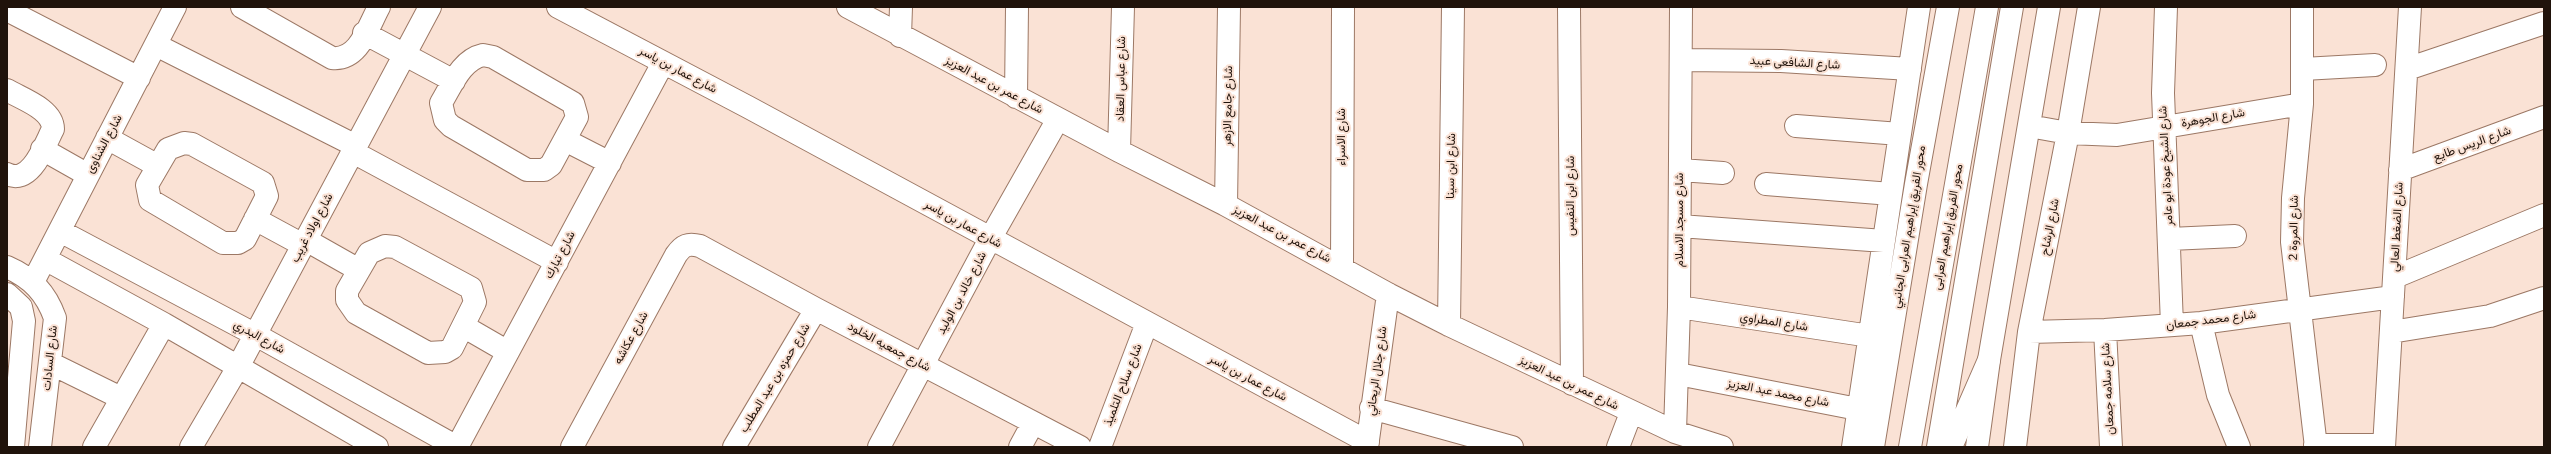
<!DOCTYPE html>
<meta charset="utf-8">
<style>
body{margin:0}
#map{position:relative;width:2551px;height:454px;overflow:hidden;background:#fae2d5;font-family:"IBM Plex Sans",sans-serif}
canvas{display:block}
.frame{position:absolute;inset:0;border:8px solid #20130b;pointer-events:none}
</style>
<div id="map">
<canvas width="2551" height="454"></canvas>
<div class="frame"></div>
</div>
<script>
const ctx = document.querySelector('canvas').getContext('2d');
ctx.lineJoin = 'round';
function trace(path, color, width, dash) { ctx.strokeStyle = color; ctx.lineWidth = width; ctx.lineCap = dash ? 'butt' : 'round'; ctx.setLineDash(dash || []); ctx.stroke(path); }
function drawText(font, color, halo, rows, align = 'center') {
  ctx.font = font + ' "IBM Plex Sans",Vazirmatn,sans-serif'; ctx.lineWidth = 4; ctx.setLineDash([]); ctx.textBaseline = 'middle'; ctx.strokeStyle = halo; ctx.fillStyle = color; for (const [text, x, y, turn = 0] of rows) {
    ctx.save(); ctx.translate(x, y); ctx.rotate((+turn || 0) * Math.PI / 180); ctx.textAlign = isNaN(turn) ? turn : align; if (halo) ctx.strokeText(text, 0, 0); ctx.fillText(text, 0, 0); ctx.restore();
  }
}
const minor = new Path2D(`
 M242,7L332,58C359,61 368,27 379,7
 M558,7L748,107L1368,442
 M848,7L1119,151L1226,205L1388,294L1449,325L1675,432L1722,447
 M1569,7L1572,384
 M2166,7L2163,93L2172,325
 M2302,7V104L2293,198L2292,242L2316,447
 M7,10L139,78
 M364,33L454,81
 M900,36L901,7
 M156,45L356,146
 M483,55L493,57L573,103L577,117L551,165L544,170H527L451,126L445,120L441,103C452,85 461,60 483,55Z
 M1681,60L1781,61L1910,69
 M2303,69L2375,65
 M2407,69L2544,23
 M7,90C22,99 53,109 53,129C45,144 31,186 7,174
 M1016,97L1017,7
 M1796,126L1900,134
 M2029,126L2068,133L2117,135L2302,104
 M107,138L158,166
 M565,140L610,163
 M184,143L192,144L263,183L267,196L245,239L238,243H223L150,200L147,185L168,149Z
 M42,149L88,175
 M1119,151L1123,7
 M353,152L557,262
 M1680,170L1723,173
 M2400,170L2544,117
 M1766,184L1891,194
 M1226,205L1229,7
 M255,219L303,245
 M1680,226L1884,241
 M60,231L256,335L457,447
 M2170,239L2235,236
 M306,240L359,270
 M385,246L395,247L471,288L475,302L452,348L445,352L428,353L356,313L347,300V291L369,253Z
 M45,259L164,324L377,447
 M7,267C32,278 46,293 55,318L40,447
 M1342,267L1343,7
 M2395,277L2544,215
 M33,282L175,7
 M7,294L21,307L24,321L13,447
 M1679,307L1870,336
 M2201,323L2218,395L2239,447
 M1449,325L1453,7
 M463,326L508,352
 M2105,330L2111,447
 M2029,332L2105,330L2201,323L2393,297
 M2391,332L2490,316L2544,298
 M50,363L121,398
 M1678,374L1873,412
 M1371,408L1512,447
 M1675,432L1679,307L1681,7
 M2315,445H2384
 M94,447L164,324
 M191,447L238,367L430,7
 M457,447L663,63
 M572,447L676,255C683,245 688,243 700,246L816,309L1080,447
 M734,447L816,309
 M879,447L990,239L1058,119
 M1020,447L1033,423
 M1100,447L1147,323
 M1367,447L1388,294
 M1618,447L1631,413
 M1853,447L1919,7
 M1873,447L1916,184L1948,7
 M1977,447L1989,360L2049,7
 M2015,447L2029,332L2068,133L2089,7
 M2384,447L2410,7`);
const major = new Path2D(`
 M1910,447L1987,7
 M1938,447L2012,7
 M1951,447L1989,360`);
const streetNames = [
 ["شارع الشافعى عبيد",1795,63,3],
 ["شارع عمار بن ياسر",678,70,28],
 ["شارع عباس العقاد",1121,79,-89],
 ["شارع عمر بن عبد العزيز",994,85,28],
 ["شارع جامع الازهر",1228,106,-89],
 ["شارع الجوهرة",2213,118,-10],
 ["شارع الاسراء",1342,137,-90],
 ["شارع الشناوى",104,144,-62],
 ["شارع الريس طايع",2472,144,-20],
 ["شارع ابن سينا",1451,166,-89],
 ["شارع الشيخ عودة ابو عامر",2166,166,-93],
 ["شارع ابن النفيس",1571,196,-90],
 ["شارع مسجد الاسلام",1680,220,-90],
 ["شارع عمار بن ياسر",963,224,29],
 ["محور الفريق إبراهيم العرابى الجانبي",1909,227,-81],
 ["محور الفريق إبراهيم العرابى",1948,227,-80],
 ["شارع الرشاح",2050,227,-79],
 ["شارع الضغط العالي",2397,227,-87],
 ["شارع اولاد غريب",312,228,-62],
 ["شارع المروة 2",2294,228,-89],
 ["شارع عمر بن عبد العزيز",1282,234,28],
 ["شارع تبارك",560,255,-62],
 ["شارع خالد بن الوليد",962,293,-62],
 ["شارع محمد جمعان",2211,320,-7],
 ["شارع المطراوي",1774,322,9],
 ["شارع البدري",259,337,29],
 ["شارع عكاشه",631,338,-61],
 ["شارع جمعيه الخلود",889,347,28],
 ["شارع السادات",50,358,-84],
 ["شارع جلال الريحاني",1377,371,-82],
 ["شارع حمزه بن عبد المطلب",775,378,-59],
 ["شارع عمار بن ياسر",1248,378,28],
 ["شارع عمر بن عبد العزيز",1569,383,26],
 ["شارع سلاح التلميذ",1123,385,-69],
 ["شارع سلامه جمعان",2108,389,-93],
 ["شارع محمد عبد العزيز",1778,393,11]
];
trace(minor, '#9c7865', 24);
trace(major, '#9c7865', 24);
trace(minor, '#fff', 22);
trace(major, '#fff', 22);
drawText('12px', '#20130b', '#fae2d5', streetNames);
</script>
